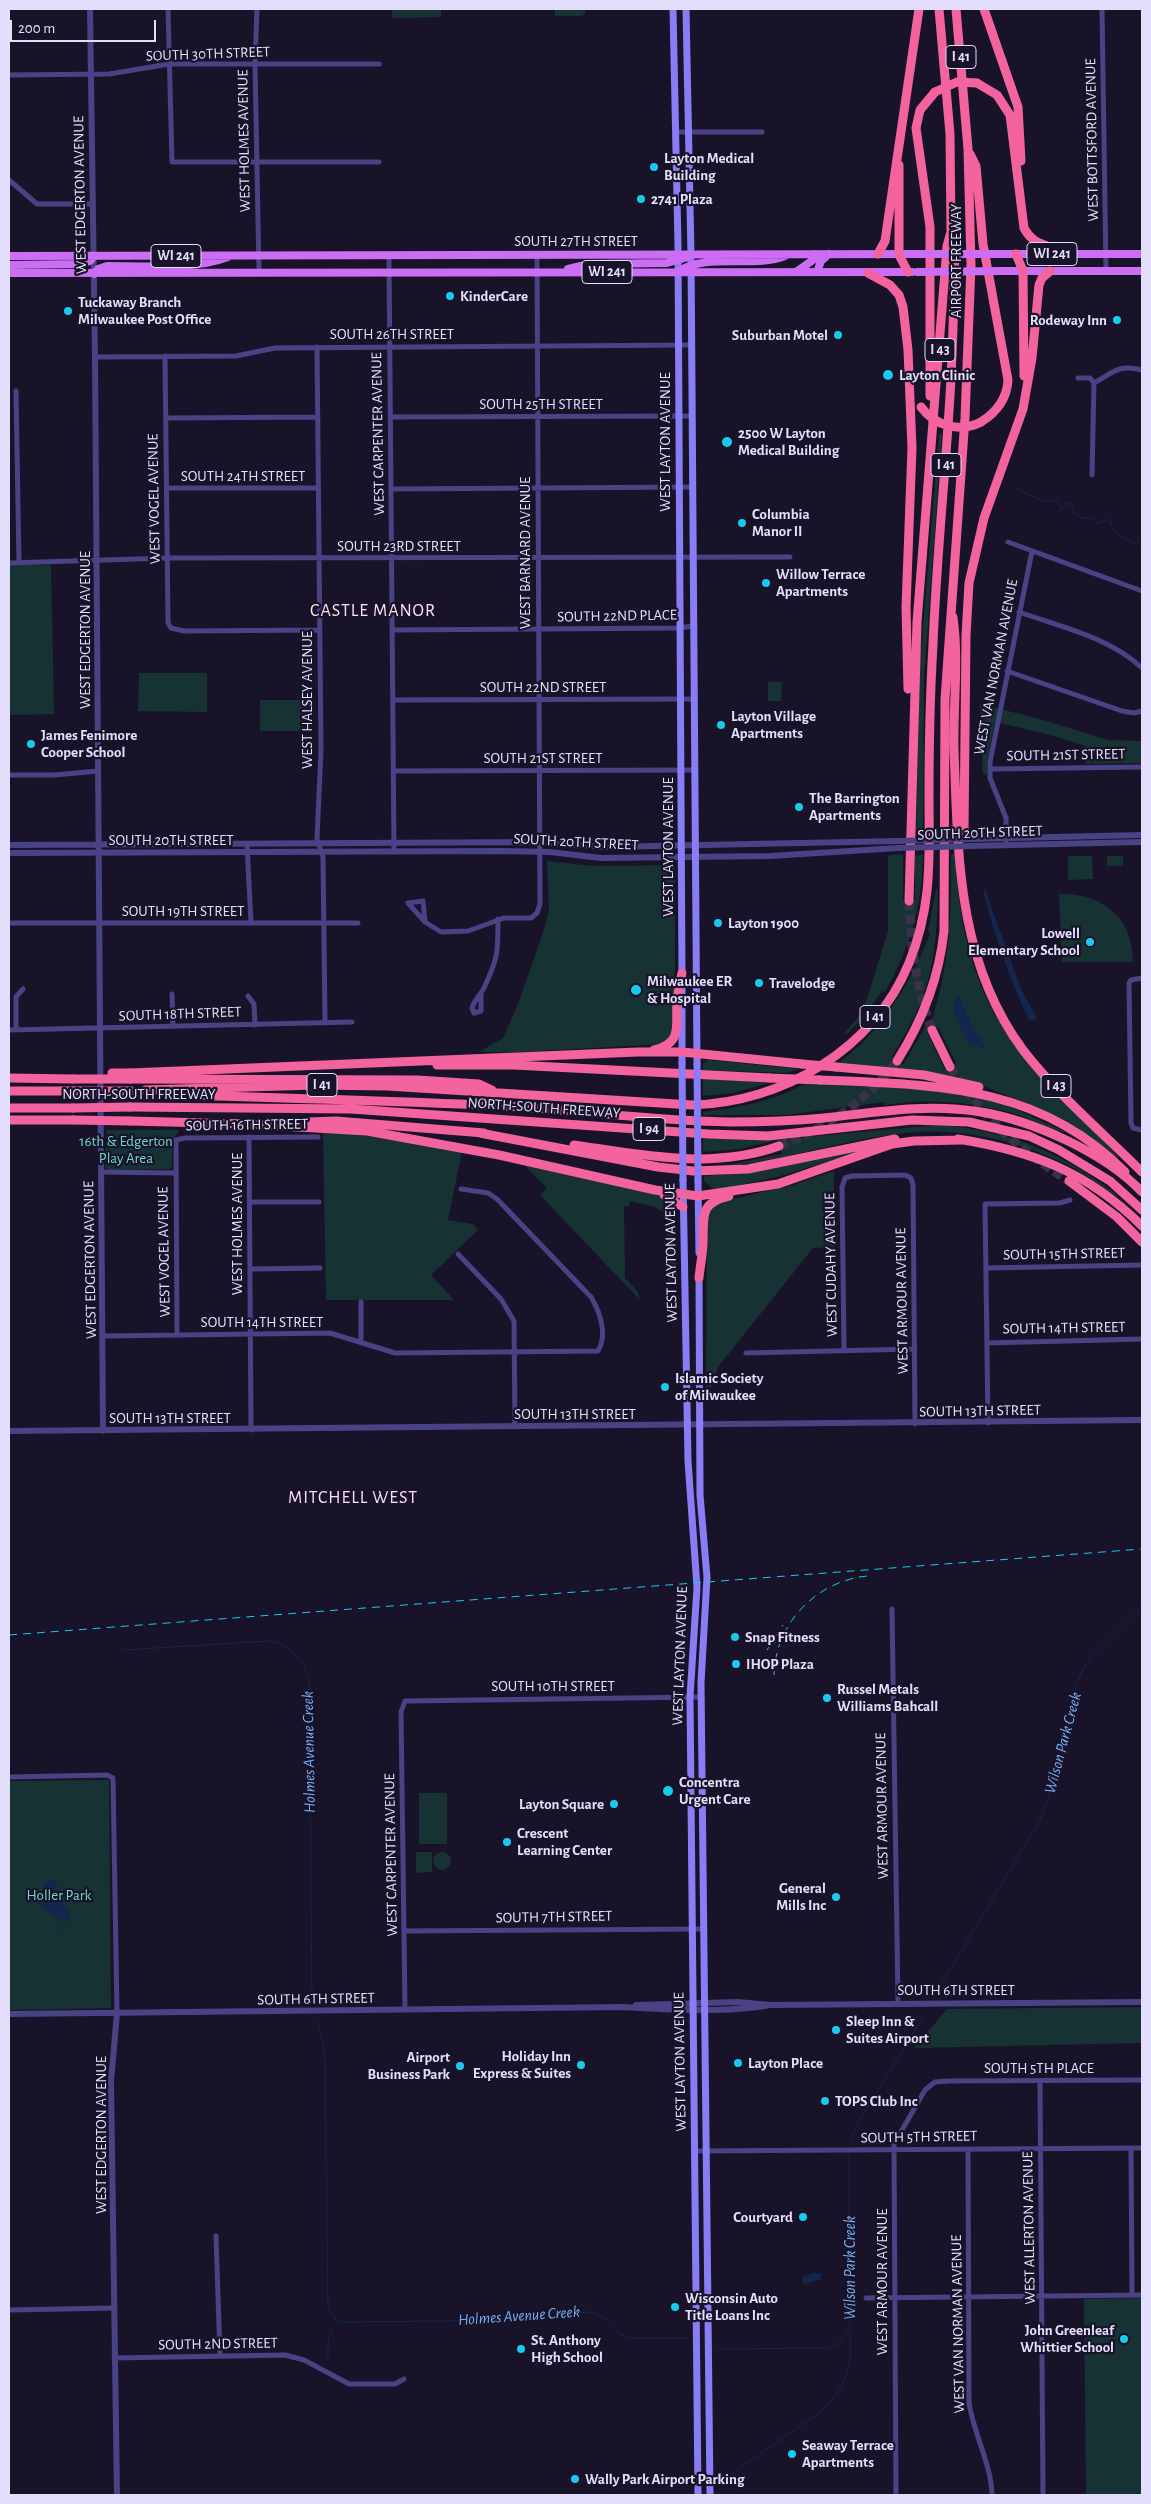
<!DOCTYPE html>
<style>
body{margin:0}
#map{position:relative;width:1151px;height:2504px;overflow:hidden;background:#19132a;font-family:"Alegreya Sans",sans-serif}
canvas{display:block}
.frame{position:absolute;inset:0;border:10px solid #e4defd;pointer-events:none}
.scale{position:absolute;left:10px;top:20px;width:146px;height:22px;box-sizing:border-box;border:2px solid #e4defd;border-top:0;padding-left:6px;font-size:15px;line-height:18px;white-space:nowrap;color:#e4defd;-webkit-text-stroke:4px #19132a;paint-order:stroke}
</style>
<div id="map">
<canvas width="1151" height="2504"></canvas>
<div class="frame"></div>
<div class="scale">200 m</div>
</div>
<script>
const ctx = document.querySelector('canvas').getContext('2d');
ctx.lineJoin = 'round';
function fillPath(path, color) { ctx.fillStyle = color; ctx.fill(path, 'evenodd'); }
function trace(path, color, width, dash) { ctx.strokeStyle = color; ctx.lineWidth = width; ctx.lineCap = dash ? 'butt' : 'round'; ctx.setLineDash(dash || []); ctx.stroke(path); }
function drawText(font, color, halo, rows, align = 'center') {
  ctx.font = font + ' "Alegreya Sans",sans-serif'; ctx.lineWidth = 4.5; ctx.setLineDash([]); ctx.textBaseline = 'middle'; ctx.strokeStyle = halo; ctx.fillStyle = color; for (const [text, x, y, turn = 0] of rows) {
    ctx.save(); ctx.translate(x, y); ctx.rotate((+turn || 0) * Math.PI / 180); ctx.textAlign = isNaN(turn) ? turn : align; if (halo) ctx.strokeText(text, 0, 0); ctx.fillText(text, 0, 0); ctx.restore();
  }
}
const green = new Path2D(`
 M392,9H441V17L392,18Z
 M555,9H585V13L582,16H555Z
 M939,434H942L924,678L923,835L916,836L920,663Z
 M9,565H51L54,714L9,715Z
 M139,673H207V712L138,711Z
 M768,682H782L781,701H768Z
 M260,700H302L303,731H260Z
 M980,704L1040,719L1108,740L1142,741V763L1086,764V746L1043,733L995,722L987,762V774H983Z
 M903,854V901H915V856L923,854C922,908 911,945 885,992L882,991L865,1015L846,1035L844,1034L859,1016L867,999L888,931V857L890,855Z
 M951,854H955C961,957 984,1020 1057,1095C1067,1106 1117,1151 1119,1159L1065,1120L979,1084L835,1065C877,1038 914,979 930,933L928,931L936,889H938C937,932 935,973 916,1013C909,1029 900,1042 892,1057L903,1065L928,1022L932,1019C951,959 951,915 951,854ZM938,1027L956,1063L945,1070L927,1032Z
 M1068,856H1092L1093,879L1068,880Z
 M1107,856H1123V866H1107Z
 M547,861L594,866L675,865V962L672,1033L665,1044L520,1052H479L503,1038L518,1004L543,933L549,910Z
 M1059,894C1103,893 1133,917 1133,962H1062Z
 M708,1060L799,1069L788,1073L703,1070V1064Z
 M703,1078L769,1083L733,1093L703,1096Z
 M805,1084L943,1090L1004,1104L1066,1132C1060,1133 1027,1118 1016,1114C974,1102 928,1098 885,1105L884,1102L787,1115H703V1112C739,1108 772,1101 805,1084Z
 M938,1125C1010,1130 1062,1153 1119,1196C1114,1197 1088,1176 1079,1171C1042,1151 1003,1138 961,1133C879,1124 799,1161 718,1167L782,1154L777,1140L740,1149L703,1152V1139H785Z
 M107,1130H179L172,1143V1167L169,1169L108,1170L105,1167Z
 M323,1132H343L462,1151L448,1220L473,1224L478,1230L431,1275L454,1300H326Z
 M874,1147L784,1175L723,1189H714L704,1181V1176L746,1173Z
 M524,1165L658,1195L673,1203L676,1223L677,1282L668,1281L667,1217H662L664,1212L652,1206L630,1201L629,1206H624L625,1278L638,1292L639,1299L540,1195L547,1188Z
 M834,1171V1247L813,1248L718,1367L712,1387L706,1388L707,1211L721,1202L793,1185Z
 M109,1780L111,2008L9,2010V1781Z
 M419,1793H447V1844H419Z
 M416,1852H432V1872L416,1873Z
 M433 1861a9 9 0 1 1 18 0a9 9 0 1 1-18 0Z
 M1142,2007V2043L914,2048L947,2009Z
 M1142,2298V2494L1086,2495L1084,2299Z`);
const water = new Path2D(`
 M985,889L1021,989L1037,1018L1033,1021L1029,1020C1009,978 994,935 983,890Z
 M956,995L959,996L973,1029L987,1049L984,1050L967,1042L954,1013Z
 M49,1880H55C59,1887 57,1893 61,1899C66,1909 75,1911 66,1923L44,1910L38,1903L45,1883Z
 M816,2273L821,2274V2280L803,2284V2276Z`);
const stream = new Path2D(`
 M1016,489L1046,502L1057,500L1062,510L1068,503L1072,504L1074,513L1082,518H1093L1097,524L1109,519C1113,536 1127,540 1142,545
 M123,1650L270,1641C291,1646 303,1659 309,1680L312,2000
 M54,1939L62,1920
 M935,1995L1040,1820L1057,1775L1076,1686L1082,1671L1090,1658L1142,1605
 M317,2020L324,2047L325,2069L328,2307L335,2319L341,2322L447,2321L510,2314L592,2312L604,2318L618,2333L629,2338H688
 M849,2147L856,2126L925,2014
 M716,2349L828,2348L836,2345L849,2331
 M328,2358C328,2344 326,2329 341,2322
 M721,2481L819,2413C837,2397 846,2383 850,2359L849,2151`);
const motorwayTunnel = new Path2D(`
 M909,901C911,946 916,987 932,1030
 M950,1067C987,1121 1014,1146 1069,1181
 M779,1146C826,1128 866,1102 897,1061`);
const minor = new Path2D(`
 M168,9L172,162H379
 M257,9L255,64L259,272
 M1102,9L1106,271
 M9,75L109,74L169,64H379
 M676,132H762
 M9,180L37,204H93
 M389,256L394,851
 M317,347L321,751L317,839L323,857L325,1022
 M165,356L168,623L171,628L184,631L320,630
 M95,357L236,356L275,348L690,345
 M1078,378H1090L1094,383L1092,475
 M1094,383C1114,372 1118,364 1142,370
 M16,391L19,563
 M391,417L691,416
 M166,418L318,417
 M167,488H318
 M391,489L691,487
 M1008,542L1142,591
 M9,563L167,558L790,557
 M1019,612C1061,627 1109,637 1142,668
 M392,630L680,628L692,626
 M1007,671L1122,711L1134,713L1142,711
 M393,700L693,699
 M990,769L1142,767
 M393,771L693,770
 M9,775H55L98,771
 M1006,842V818L990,778V762L1032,551
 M247,844L251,923
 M425,922L423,901L408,903L425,922L441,932L468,931L504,918H531L537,913L540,904L537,254
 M9,923H358
 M1142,978L1131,980L1129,983L1131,1123L1133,1128L1142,1130
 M481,993V1011L474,1013L472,1008C474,1000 480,996 484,988C498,958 498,953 498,919
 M172,994L173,1026
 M248,996L254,1004L255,1025
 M9,1030L352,1022
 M16,1030V997L23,989
 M249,1137L251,1430
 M102,1172L175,1173
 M250,1202H319
 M458,1254L501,1299L514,1321L515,1427
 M986,1268L1142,1265
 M251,1269L320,1268
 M361,1302V1342
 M177,1335L176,1140L185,1138L318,1137
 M104,1336L330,1333L395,1353L598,1351C608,1335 600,1312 591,1297L497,1199L488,1193L461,1189
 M987,1343L1142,1339
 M844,1351L842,1187L845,1178L852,1176L905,1175L911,1178L913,1185L915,1424
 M746,1353L915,1349
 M988,1423L985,1204L1060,1203L1070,1200
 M892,1609L898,2003
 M9,1777L107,1775L113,1778L117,2013
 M404,1931L704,1929
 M405,2010L401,1712L405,1701L702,1697
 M1040,2081L1043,2495
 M968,2149L969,2403C974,2435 991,2463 992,2495
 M1131,2149L1132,2295
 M695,2151L1142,2148
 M216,2236L220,2356
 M866,2298L1142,2295
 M9,2310L114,2308
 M114,2358L285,2355L304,2360L349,2384H395L404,2379
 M896,2495L894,2144L925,2090L935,2082L949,2081L1142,2080`);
const tertiary = new Path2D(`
 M90,9L95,357L103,1431
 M969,839L1142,835
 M9,845L535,842L605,847L898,841
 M970,846L1142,842
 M9,853L503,851L550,852L601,858L770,856L898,848
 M9,1431L1142,1420
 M636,2005L738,2002L770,2005L1142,2002
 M9,2014L623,2007C666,2010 728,2013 770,2005
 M117,2495L111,2081L117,2013`);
const secondary = new Path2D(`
 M673,9L678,246L682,978
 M686,9L691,255L697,1064
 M682,989V1063
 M683,1180L688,1461L697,1587L690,1697L698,2495
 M698,1181L699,1253
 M699,1274L700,1495L707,1577L701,1683L710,2495`);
const primary = new Path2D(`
 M998,254H1142
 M9,256L917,254
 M9,265L80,264L90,261L94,256
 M568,269L589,264L667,263L688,257
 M679,271C707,253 754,268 785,256
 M1002,271H1142
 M796,272L813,260L815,254
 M817,272L821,261L829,254
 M9,273L912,272
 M94,274L98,269L107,266C144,266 194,270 228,257`);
const motorway = new Path2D(`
 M984,9L1018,107L1021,161
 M977,83L997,95L1010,115L1024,228C1035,248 1048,243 1063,253
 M970,154L976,166L983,244L1008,380C1007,398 997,412 981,422
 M899,165V255L908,272
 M878,254L885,241L919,9
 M1016,254L1023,271L1024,376
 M868,273L890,285L899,295L903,307L908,350L912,448L906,607L908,689
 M930,396V227L916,128L920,110L935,92
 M953,617C959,660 953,705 954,749C958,855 957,961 1023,1050C1056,1093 1104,1134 1142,1172
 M964,830L966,635L969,583L984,518L1023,409L1032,358L1039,285L1042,278L1050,271
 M909,901L917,622L947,246L951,232
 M932,1030L950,1067
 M654,1050C684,1043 675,1024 677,1001C678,992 680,982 682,973
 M897,1061C923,1020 939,979 944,931L945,699L965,418L971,265L968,149L956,9
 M437,1065H514L769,1078
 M836,1067L924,1075L979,1087
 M130,1073L638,1052H682L802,1064
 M9,1078L73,1079
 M130,1079L417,1080L479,1084L492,1090
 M820,1080C934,1085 1039,1084 1125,1172
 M145,1090L315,1085L387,1086L692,1105C782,1103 874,1049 909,963C933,904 929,857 929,795C929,745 930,695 933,645C936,567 944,489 949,411C953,356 954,301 955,246L951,232L950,134L939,9
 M9,1091H73
 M183,1095C290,1098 397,1101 504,1106C580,1110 655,1121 730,1122C762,1122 793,1121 824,1118C877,1112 928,1103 981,1112C1034,1121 1105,1153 1142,1192
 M130,1107L351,1109L708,1134L768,1136L912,1120L969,1122L1029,1136L1059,1150L1110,1181L1142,1210
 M9,1108H73
 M9,1120H73
 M130,1121L247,1124L367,1131L499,1155L655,1190L698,1196L778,1184L892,1144L914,1141L962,1140
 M308,1122L336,1121L484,1133
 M480,1133L658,1167L693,1171L748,1169L895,1139
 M958,1139C1032,1151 1088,1172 1142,1226
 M574,1145C643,1155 712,1170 779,1146
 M1069,1181L1117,1217L1142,1242
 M664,1195L683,1207
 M699,1278C700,1266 703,1254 703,1242C704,1216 699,1203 729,1196`);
const rail = new Path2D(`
 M9,1635L1142,1549
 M767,1650L783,1625
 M774,1675C775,1624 816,1581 867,1576`);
const tertiaryBridge = new Path2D(`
 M898,841L969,839
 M898,848L970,846`);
const secondaryBridge = new Path2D(`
 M682,1063L683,1180
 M697,1064L698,1181`);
const primaryBridge = new Path2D(`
 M917,254H998
 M917,272L1002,271`);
const motorwayBridge = new Path2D(`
 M935,92L957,82L977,83
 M921,407C935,426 960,433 981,422
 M802,1064L836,1067
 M112,1073H130
 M769,1078L820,1080
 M73,1079H130
 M73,1091H131
 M73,1108L130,1107
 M73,1120L130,1121`);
const markers = [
 [654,167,5,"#19caed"],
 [641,199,5,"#19caed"],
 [450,296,5,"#19caed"],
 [68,311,5,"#19caed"],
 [1117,320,5,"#19caed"],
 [838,335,5,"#19caed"],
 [888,375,6,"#19caed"],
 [727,442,6,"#19caed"],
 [742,523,5,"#19caed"],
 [766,583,5,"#19caed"],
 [721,725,5,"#19caed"],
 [31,744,5,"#19caed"],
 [799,807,5,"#19caed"],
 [718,923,5,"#19caed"],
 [1090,942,5,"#19caed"],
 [759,983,5,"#19caed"],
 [636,990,6,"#19caed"],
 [665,1387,5,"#19caed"],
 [735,1637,5,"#19caed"],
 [736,1664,5,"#19caed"],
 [827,1698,5,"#19caed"],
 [668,1791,6,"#19caed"],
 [614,1804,5,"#19caed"],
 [507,1842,5,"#19caed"],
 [836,1897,5,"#19caed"],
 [836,2030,5,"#19caed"],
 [738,2063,5,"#19caed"],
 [581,2065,5,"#19caed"],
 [460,2066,5,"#19caed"],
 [825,2101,5,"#19caed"],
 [803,2217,5,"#19caed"],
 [675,2307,5,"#19caed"],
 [1124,2339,5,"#19caed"],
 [521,2349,5,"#19caed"],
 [792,2454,5,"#19caed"],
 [575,2479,5,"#19caed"]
];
const shields = [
 [961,57,30],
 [1052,254,50],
 [176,256,50],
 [607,272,50],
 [940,350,30],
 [946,465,30],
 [875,1017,30],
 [322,1085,30],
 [1056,1086,30],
 [649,1129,32]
];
const shieldNames = [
 ["I 41",961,57],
 ["WI 241",1052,254],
 ["WI 241",176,256],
 ["WI 241",607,272],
 ["I 43",940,350],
 ["I 41",946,465],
 ["I 41",875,1017],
 ["I 41",322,1085],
 ["I 43",1056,1086],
 ["I 94",649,1129]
];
const streetNames = [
 ["SOUTH 30TH STREET",208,54,-2],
 ["WEST BOTTSFORD AVENUE",1092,140,-91],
 ["WEST HOLMES AVENUE",244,141,-91],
 ["WEST EDGERTON AVENUE",80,195,-91],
 ["SOUTH 27TH STREET",576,241],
 ["AIRPORT FREEWAY",956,261,-90],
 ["SOUTH 26TH STREET",392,334],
 ["SOUTH 25TH STREET",541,404],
 ["WEST CARPENTER AVENUE",378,434,-91],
 ["WEST LAYTON AVENUE",665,442,-90],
 ["SOUTH 24TH STREET",243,476],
 ["WEST VOGEL AVENUE",154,499,-91],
 ["SOUTH 23RD STREET",399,546],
 ["WEST BARNARD AVENUE",525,553,-90],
 ["SOUTH 22ND PLACE",617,616,-1],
 ["WEST EDGERTON AVENUE",85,630,-90],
 ["WEST VAN NORMAN AVENUE",996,667,-79],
 ["SOUTH 22ND STREET",543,687],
 ["WEST HALSEY AVENUE",307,700,-90],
 ["SOUTH 21ST STREET",1066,755,-1],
 ["SOUTH 21ST STREET",543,758],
 ["SOUTH 20TH STREET",980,833,-2],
 ["SOUTH 20TH STREET",171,840],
 ["SOUTH 20TH STREET",576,842,3],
 ["WEST LAYTON AVENUE",668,847,-90],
 ["SOUTH 19TH STREET",183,911],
 ["SOUTH 18TH STREET",180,1014,-2],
 ["NORTH-SOUTH FREEWAY",139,1094],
 ["NORTH-SOUTH FREEWAY",544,1108,4],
 ["SOUTH 16TH STREET",247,1125,-1],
 ["WEST HOLMES AVENUE",237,1224,-90],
 ["WEST VOGEL AVENUE",164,1252,-91],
 ["WEST LAYTON AVENUE",671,1253,-91],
 ["SOUTH 15TH STREET",1064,1254,-1],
 ["WEST EDGERTON AVENUE",90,1260,-91],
 ["WEST CUDAHY AVENUE",831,1265,-91],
 ["WEST ARMOUR AVENUE",902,1301,-91],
 ["SOUTH 14TH STREET",262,1322],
 ["SOUTH 14TH STREET",1064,1328,-1],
 ["SOUTH 13TH STREET",980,1411,-1],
 ["SOUTH 13TH STREET",575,1414],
 ["SOUTH 13TH STREET",170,1418],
 ["WEST LAYTON AVENUE",680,1656,-88],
 ["SOUTH 10TH STREET",553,1686],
 ["WEST ARMOUR AVENUE",882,1806,-91],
 ["WEST CARPENTER AVENUE",391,1855,-91],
 ["SOUTH 7TH STREET",554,1917,-1],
 ["SOUTH 6TH STREET",956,1990],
 ["SOUTH 6TH STREET",316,1999,-1],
 ["WEST LAYTON AVENUE",680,2062,-91],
 ["SOUTH 5TH PLACE",1039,2068],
 ["WEST EDGERTON AVENUE",101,2135,-90],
 ["SOUTH 5TH STREET",919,2137,-1],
 ["WEST ALLERTON AVENUE",1029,2228,-91],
 ["WEST ARMOUR AVENUE",882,2282,-90],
 ["WEST VAN NORMAN AVENUE",958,2324,-91],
 ["SOUTH 2ND STREET",218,2344,-1]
];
const poiNames = [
 ["Layton Medical",664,158],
 ["Building",664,175],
 ["2741 Plaza",651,199],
 ["KinderCare",460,296],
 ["Tuckaway Branch",78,302],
 ["Milwaukee Post Office",78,319],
 ["Rodeway Inn",1107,320,"right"],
 ["Suburban Motel",828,335,"right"],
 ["Layton Clinic",899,375],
 ["2500 W Layton",738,433],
 ["Medical Building",738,450],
 ["Columbia",752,514],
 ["Manor II",752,531],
 ["Willow Terrace",776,574],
 ["Apartments",776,591],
 ["Layton Village",731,716],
 ["Apartments",731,733],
 ["James Fenimore",41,735],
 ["Cooper School",41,752],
 ["The Barrington",809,798],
 ["Apartments",809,815],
 ["Layton 1900",728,923],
 ["Lowell",1080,933,"right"],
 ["Elementary School",1080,950,"right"],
 ["Milwaukee ER",647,981],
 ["& Hospital",647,998],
 ["Travelodge",769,983],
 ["Islamic Society",675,1378],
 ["of Milwaukee",675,1395],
 ["Snap Fitness",745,1637],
 ["IHOP Plaza",746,1664],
 ["Russel Metals",837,1689],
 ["Williams Bahcall",837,1706],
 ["Concentra",679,1782],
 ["Urgent Care",679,1799],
 ["Layton Square",604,1804,"right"],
 ["Crescent",517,1833],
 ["Learning Center",517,1850],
 ["General",826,1888,"right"],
 ["Mills Inc",826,1905,"right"],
 ["Sleep Inn &",846,2021],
 ["Suites Airport",846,2038],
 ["Holiday Inn",571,2056,"right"],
 ["Express & Suites",571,2073,"right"],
 ["Airport",450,2057,"right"],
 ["Business Park",450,2074,"right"],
 ["Layton Place",748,2063],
 ["TOPS Club Inc",835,2101],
 ["Courtyard",793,2217,"right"],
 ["Wisconsin Auto",685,2298],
 ["Title Loans Inc",685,2315],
 ["John Greenleaf",1114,2330,"right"],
 ["Whittier School",1114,2347,"right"],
 ["St. Anthony",531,2340],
 ["High School",531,2357],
 ["Seaway Terrace",802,2445],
 ["Apartments",802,2462],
 ["Wally Park Airport Parking",585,2479]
];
const parkNames = [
 ["16th & Edgerton",126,1141],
 ["Play Area",126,1158],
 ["Holler Park",59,1895]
];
const waterNames = [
 ["Wilson Park Creek",1063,1743,-75],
 ["Holmes Avenue Creek",309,1752,-91],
 ["Wilson Park Creek",850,2268,-90],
 ["Holmes Avenue Creek",519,2316,-4]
];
const quarterNames = [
 ["CASTLE MANOR",373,611],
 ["MITCHELL WEST",353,1498]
];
fillPath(green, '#173233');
fillPath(water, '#14264d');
trace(stream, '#14264d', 1);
trace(motorwayTunnel, '#37314a', 9, [9, 4.5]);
trace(minor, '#494285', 5);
trace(tertiary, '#494285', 6);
trace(secondary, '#887df5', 7);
trace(primary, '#cb6ef4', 8);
trace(motorway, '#f3639e', 9);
trace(rail, '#19caed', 1, [8, 6]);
trace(tertiaryBridge, '#494285', 6);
trace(secondaryBridge, '#887df5', 7);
trace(primaryBridge, '#cb6ef4', 8);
trace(motorwayBridge, '#f3639e', 9);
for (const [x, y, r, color] of markers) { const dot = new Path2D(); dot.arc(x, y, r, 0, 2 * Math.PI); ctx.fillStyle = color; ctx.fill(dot); trace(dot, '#19132a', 2); }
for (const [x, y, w] of shields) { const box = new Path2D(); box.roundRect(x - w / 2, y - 11.5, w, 23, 4); ctx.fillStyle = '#19132a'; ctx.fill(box); trace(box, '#e4defd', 1); }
drawText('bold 14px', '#e4defd', null, shieldNames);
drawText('15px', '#e4defd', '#19132a', streetNames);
drawText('bold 15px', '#e4defd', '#19132a', poiNames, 'left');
drawText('15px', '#6ed8c5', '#19132a', parkNames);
drawText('italic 16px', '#74b1f4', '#19132a', waterNames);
ctx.letterSpacing = '1px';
drawText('18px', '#fde0f0', '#19132a', quarterNames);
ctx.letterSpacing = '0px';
</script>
